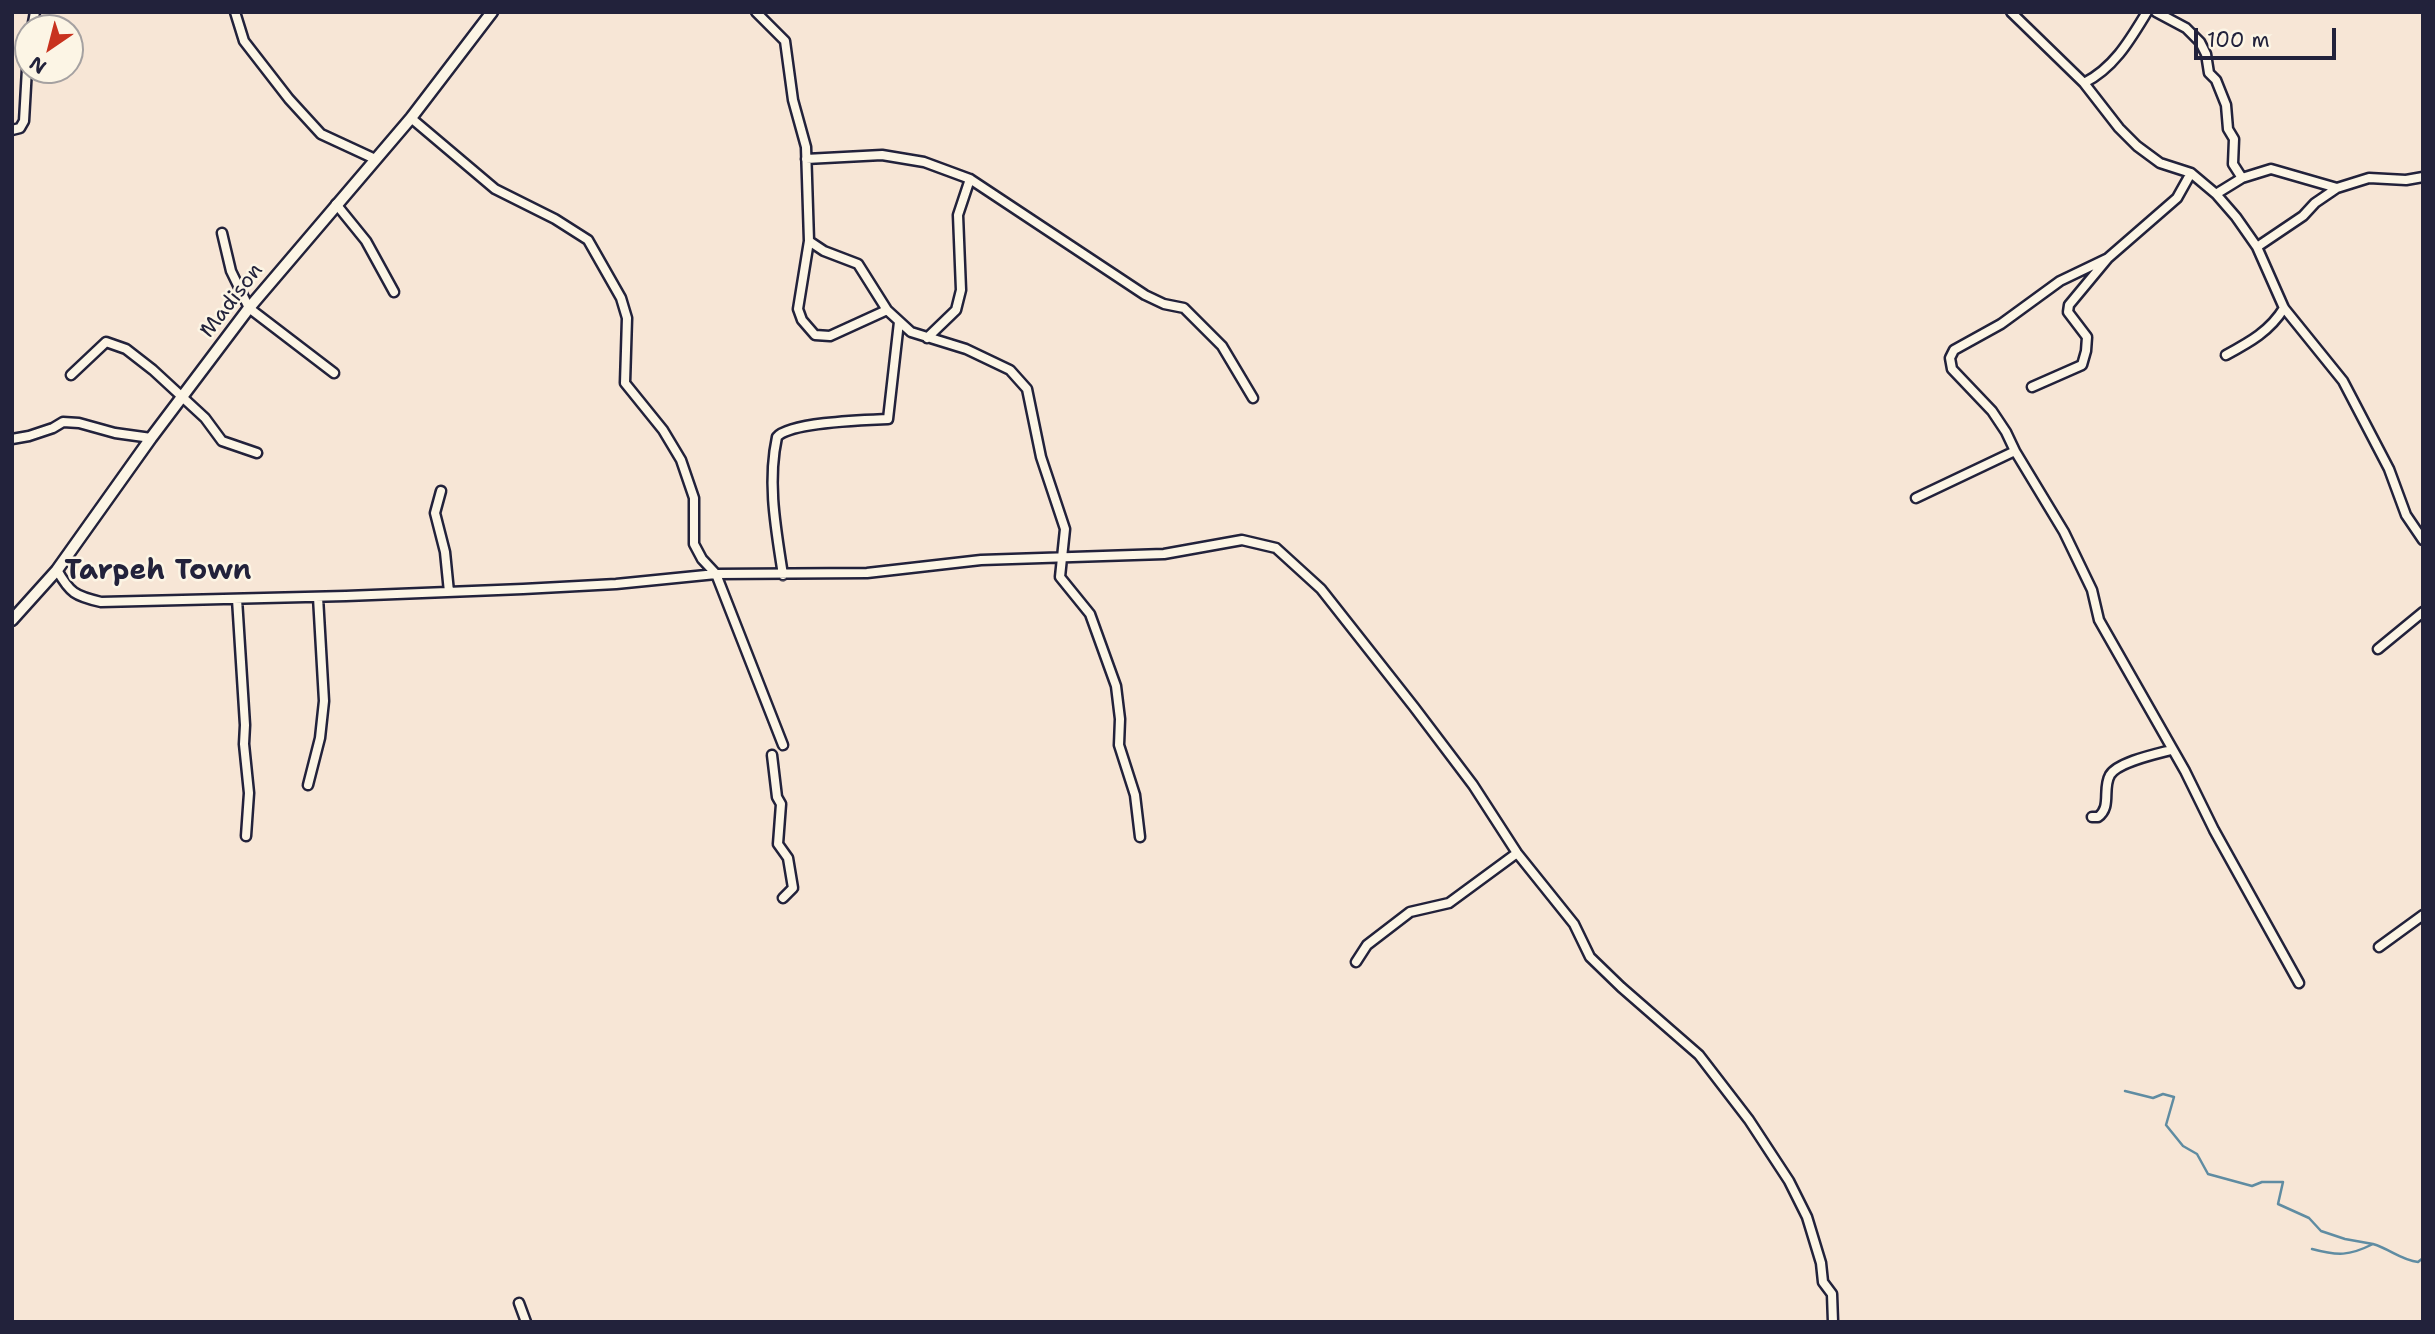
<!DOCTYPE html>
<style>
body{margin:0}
#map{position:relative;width:2435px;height:1334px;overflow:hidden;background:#f7e6d6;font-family:"Shantell Sans",sans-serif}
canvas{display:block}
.frame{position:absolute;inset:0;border:14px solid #22223b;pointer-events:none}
.north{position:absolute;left:14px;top:14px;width:70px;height:70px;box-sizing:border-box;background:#fcf5e5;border:2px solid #a5a1a1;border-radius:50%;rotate:215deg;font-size:19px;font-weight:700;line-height:28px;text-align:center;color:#22223b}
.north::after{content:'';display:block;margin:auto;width:24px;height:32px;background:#c8321e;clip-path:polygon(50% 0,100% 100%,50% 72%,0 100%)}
.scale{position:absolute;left:2194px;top:28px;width:142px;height:32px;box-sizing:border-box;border:4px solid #22223b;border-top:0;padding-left:9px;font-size:21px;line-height:24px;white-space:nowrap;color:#22223b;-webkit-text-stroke:5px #fcf5e5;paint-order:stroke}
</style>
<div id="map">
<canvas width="2435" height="1334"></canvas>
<div class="frame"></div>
<div class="north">N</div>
<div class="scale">100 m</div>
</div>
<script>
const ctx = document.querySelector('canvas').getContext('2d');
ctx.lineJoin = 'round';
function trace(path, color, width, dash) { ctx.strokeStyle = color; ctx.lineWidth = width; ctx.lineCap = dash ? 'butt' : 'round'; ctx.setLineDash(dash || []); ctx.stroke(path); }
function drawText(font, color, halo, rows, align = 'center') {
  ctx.font = font + ' "Shantell Sans",sans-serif'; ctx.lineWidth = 5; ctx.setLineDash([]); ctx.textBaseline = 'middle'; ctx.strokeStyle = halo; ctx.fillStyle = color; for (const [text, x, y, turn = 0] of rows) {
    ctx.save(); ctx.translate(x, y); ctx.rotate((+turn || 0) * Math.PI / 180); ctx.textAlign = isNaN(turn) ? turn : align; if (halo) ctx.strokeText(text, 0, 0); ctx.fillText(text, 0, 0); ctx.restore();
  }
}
const stream = new Path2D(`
 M2125,1091L2153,1098L2163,1094L2174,1097L2166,1125L2183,1146L2197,1154L2208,1174L2252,1186L2262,1182H2283L2278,1204L2309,1218L2321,1231L2345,1239L2373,1244
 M2312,1249C2338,1256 2349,1256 2373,1244C2390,1249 2401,1260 2418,1262L2423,1258`);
const minor = new Path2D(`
 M235,12L244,41L289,99L321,134L375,159
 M756,12L785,41L793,100L806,147L809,241L824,251L858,264L887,310L911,332L966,349L1010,370L1027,389L1041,457L1065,529L1060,577L1090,614L1116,686L1120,719L1119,745L1135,795L1140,837
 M2011,12L2084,83L2119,128L2137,146L2160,163L2191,173L2216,194L2236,217L2257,247L2284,308L2343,381L2389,469L2406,515L2423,540
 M2156,12L2186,28L2200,42L2206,54L2209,73L2216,80L2226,105L2228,129L2234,139L2233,164L2242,178
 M32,28L35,12
 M2084,83C2114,68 2130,40 2147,12
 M411,118L495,189L555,219L588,240L621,298L627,318L625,383L663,430L681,460L694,498V544L702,559L716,574L783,745
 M12,130L20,128L24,121L28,51
 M806,159L882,155L924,162L970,179
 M2216,194L2242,178L2271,169L2337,188
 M336,204L366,241L394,292
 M222,233L231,271L249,308L334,373
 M809,241L798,309L802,320L815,335L830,336L887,310
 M2257,247L2303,216L2315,203L2337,188L2369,178L2406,180L2423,177
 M927,338L956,310L961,290L958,215L970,179L1145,295L1164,304L1184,308L1222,346L1253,398
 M2226,355C2250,342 2270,331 2284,308
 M71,375L106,342L126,349L153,370L205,418L222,441L257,453
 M2032,387L2082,365L2086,351L2087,337L2068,312L2069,305L2108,258L2177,198L2191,173
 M12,439L29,436L53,428L63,422L79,423L115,433L151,438
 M2015,451L2064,532L2092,590L2099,620L2185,771L2214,830L2299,983
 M441,491L435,513L445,552L449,592
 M1916,498L2015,451L2006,432L1992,411L1952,369L1950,358L1954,350L2001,324L2060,281L2108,258
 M57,570C70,593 75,596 101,602L346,596L523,589L616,584L716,574L867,573L981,560L1164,554L1242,540L1276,548L1321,589L1414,707L1473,785L1517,853L1574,924L1590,957L1621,987L1699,1055L1749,1120L1789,1181L1807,1217L1821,1263L1823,1282L1832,1294L1833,1322
 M783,575C776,529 767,483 777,437C790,422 866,420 888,419L899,322
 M237,599L245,725L244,744L249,793L246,836
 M2378,649L2423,612
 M772,755L777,797L781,804L778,844L788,858L793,888L783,898
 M308,785L320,738L324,701L318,597
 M2092,817H2098C2112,807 2102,789 2110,775C2118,762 2156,754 2171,750
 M2379,947L2423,915
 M1356,962L1367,945L1410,912L1449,903L1517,853
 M519,1303L526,1322`);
const tertiary = new Path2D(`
 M12,620L57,570L151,438L249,308L411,118L492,12`);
const streetNames = [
 ["Madison",232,301,-52]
];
const districtNames = [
 ["Tarpeh Town",158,572]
];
trace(stream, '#5f8ca2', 2.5);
trace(minor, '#22223b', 13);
trace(tertiary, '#22223b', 15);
trace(minor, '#fcf5e5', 8);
trace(tertiary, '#fcf5e5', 10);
drawText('21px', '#22223b', '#fcf5e5', streetNames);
drawText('bold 28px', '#22223b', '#fcf5e5', districtNames);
</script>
